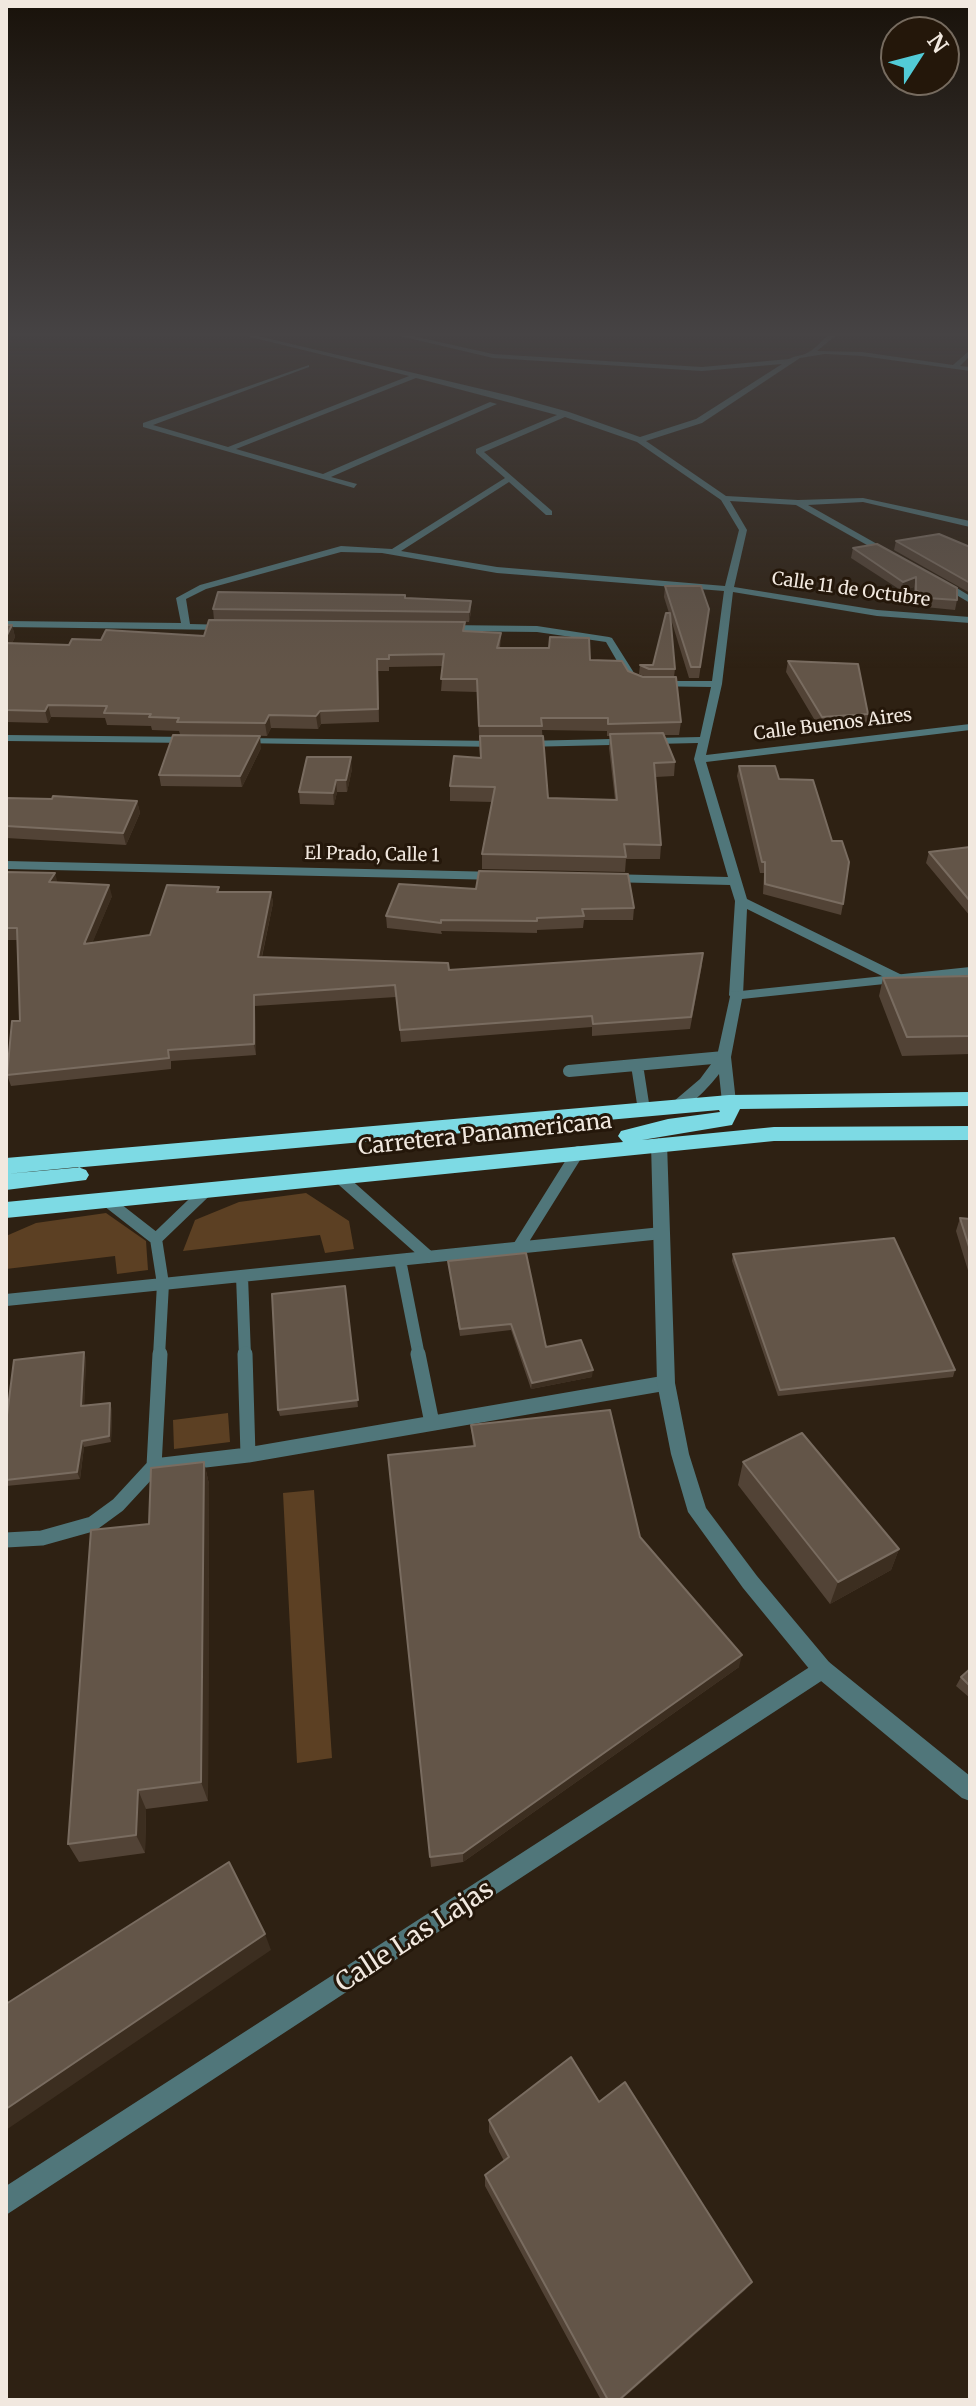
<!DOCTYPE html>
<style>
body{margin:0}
#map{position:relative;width:976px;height:2406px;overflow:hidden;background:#2e2113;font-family:Merriweather,serif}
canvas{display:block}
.frame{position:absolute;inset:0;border:8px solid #f1e8df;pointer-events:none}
.north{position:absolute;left:880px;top:16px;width:80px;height:80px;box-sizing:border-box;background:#24170a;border:2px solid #766b5f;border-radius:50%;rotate:54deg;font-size:22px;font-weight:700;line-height:32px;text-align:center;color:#f1e8df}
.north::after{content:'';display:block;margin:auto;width:28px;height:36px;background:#52cbd7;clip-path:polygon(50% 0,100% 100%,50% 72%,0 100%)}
</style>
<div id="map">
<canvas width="976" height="2406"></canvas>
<div class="frame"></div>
<div class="north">N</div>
</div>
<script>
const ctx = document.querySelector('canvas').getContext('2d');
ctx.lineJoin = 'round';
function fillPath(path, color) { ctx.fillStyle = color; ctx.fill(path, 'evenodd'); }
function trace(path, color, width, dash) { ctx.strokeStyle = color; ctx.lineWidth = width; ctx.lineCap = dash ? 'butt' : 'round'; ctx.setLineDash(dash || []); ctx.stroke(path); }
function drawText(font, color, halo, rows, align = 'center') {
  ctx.font = font + ' Merriweather,serif'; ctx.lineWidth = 6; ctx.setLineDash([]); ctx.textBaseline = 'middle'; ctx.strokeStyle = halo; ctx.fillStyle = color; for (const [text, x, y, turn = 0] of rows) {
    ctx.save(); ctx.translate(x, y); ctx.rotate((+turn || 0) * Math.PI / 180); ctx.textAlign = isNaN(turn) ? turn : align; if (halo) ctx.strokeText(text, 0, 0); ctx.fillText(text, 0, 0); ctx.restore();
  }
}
const green = new Path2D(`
 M306,1193L349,1221L354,1249L325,1253L320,1235L183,1251L195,1220L239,1202Z
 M106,1213L146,1241L148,1270L117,1274L115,1256L6,1269V1236L36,1223Z
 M228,1413L230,1442L174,1449L173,1420Z
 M314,1490L332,1758L297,1763L283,1493Z`);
const serviceFar1 = new Path2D(`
 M637,1065L644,1110
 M569,1071L724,1057
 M339,1177L429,1257
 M106,1200L156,1239L163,1284L159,1356
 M156,1239L207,1190
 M518,1248L578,1152
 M400,1260L419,1356
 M242,1276L245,1356
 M6,1300L662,1233`);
const service = new Path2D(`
 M245,1354L248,1455
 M418,1354L432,1423
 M154,1466L248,1455L666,1383
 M6,1540L42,1538L92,1524L118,1505L154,1466L160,1354`);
const minor = new Path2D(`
 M230,332H241L511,396L569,412L640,437L696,419L782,364L702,371L493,358L383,332H395L493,354L702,367L789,359C796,355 801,356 807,353C820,347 825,332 840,332L817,351L862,352L953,365L970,350V356L960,366L970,367V371L862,356L825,354L800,358L702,423L646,441L726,496L798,500L863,498L970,521V527L863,502L808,505L893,553V557L890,558L796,505L730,501L747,530L734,587L877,610L970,617V623L877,616L733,592L722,684L706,755L970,724V730L706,762L747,899L902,975V981H892L747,909L743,995L741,998H731L729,995L735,901L730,885L607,882L601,878L607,874L728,877L694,759L698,743L523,747L518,744L523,741L700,737L711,687L642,686L628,680L606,642L537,632L445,631L440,628L445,625L537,626L609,637L612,638L636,676L648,681H712L724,591L497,573L382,553L341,552L206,589L186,599L190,624L229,625V629L226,630L6,627V621L181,623L176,598L200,585L341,546L392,549L505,478L476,453V449L557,415L416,378L236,449L323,474L490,402L497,404L331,477L357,484L354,488L143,427V423L309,365V367L153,425L228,447L409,376ZM565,417L637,442L721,500L739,530L725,586L497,567L401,551L509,482L546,515H552V511L484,452Z
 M936,579H942L970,596V603L936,583Z
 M6,735L192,737L197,740L192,743L6,741Z
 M239,738L500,741L505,744L500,747L235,743V739Z
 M6,861L500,872L506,876L500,880L6,869Z
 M822,1659L829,1662L833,1669L829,1676L6,2215V2186Z`);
const tertiary = new Path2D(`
 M970,967V975L742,999L731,1057L736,1102L734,1106H724L722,1102L719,1074C708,1088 686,1113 669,1111L667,1107L700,1079L717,1056L731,992Z
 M659,1138L667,1143L675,1383L689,1454L706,1508L757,1576L829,1662L970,1776V1801L962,1798L815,1676L743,1588L688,1512L671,1454L657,1383L651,1143Z`);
const trunk = new Path2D(`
 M970,1092V1106L740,1109L732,1125L642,1140L774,1127L970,1126V1140L774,1141L6,1218V1202L623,1142L618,1136L621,1131L668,1119L720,1112L719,1110L6,1174V1158L729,1095Z
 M78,1167L86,1170L89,1175L86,1180L6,1190V1174Z`);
const wall = new Path2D(`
 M896,541L970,547V593L894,550Z
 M853,548L957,600L955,610L925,607L914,600V587L902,591L851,558Z
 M665,586L709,609L699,678H689L670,616L675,669L674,677L681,722L679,735H664L675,762L674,776L656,777L661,845L660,859H626L625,872L482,869V854L493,802L450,801V786L480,758L477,692L441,691L443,666L389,667V671H378L379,722L321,724L318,729L271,728L267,736L180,734L179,731L152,730L151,726L107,725L105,718L51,717L48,723L6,722V625H12L15,637L12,643L69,645L101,640L204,636L214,620L213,609L406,598L471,612L469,622L351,621L465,631L501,633L500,648L590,660L646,677L639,674L640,665H653L669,613L664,597ZM542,730L607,731V736H610L609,748L615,800L548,798Z
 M788,661L868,714L866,726L820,729L786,672Z
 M261,748L242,787L161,786L159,775Z
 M739,766L779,779L843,904L841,915L763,894L764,873H760L737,776Z
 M352,769L347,792H337L334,805L300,804L299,792Z
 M6,798L137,801L140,813L126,845L6,838Z
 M970,847V916L926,863L929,852Z
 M6,872L112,896L92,943L150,935L219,887V892H271L273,903L262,957L449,970L702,965L690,1029L592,1036V1027L401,1042L396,997L255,1006L256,1055L171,1061V1069L11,1086L7,1075L20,1021L17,940H6Z
 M399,884L634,908L633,920H584L583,928L537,930V933L441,931L442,934L387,928L386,916Z
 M970,976V1054L902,1056L879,996L883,978Z
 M960,1218L970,1219V1277L956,1231Z
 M733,1254L955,1370L953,1377L778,1396L732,1261Z
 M448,1261L546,1347L592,1377L531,1389L511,1330L460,1336Z
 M345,1286L358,1407L280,1416L278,1410Z
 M86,1358L84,1406L112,1409L111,1442L84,1447L80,1479L6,1486V1423Z
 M471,1425L640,1537L739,1667L463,1862L431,1867L388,1455L473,1446Z
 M204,1462L209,1484L208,1801L146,1809L145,1853L79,1862L68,1844L149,1524Z
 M743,1462L899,1549L891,1570L830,1604L738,1485Z
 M970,1669V1698L956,1686L961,1677Z
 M489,2120L752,2282L744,2291L621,2400H601L485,2186V2175L504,2161L489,2132Z`);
const shadedWall = new Path2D(`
 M916,577L914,587L902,591L903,582Z
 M471,601V612L469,622V612Z
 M12,625L15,637L6,655V637Z
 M48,705L51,717L48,723L45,711Z
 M320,711L321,724L318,729L316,716Z
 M269,715L271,728L267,736L265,723Z
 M260,736L261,748L242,787L240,776Z
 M351,757L352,769L347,792L346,780Z
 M336,780L337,792L334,805L333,793Z
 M137,801L140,813L126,845L123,833Z
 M55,873L58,884L49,882Z
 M109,885L112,896L87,956L84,944Z
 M271,892L273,903L259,969L258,957Z
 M254,995L255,1006L256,1055L254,1044Z
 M84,1352L86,1358L84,1412L81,1406Z
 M593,1370L592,1377L531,1389L532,1383Z
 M110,1403L112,1409L111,1442L109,1436Z
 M82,1441L84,1447L80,1479L77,1472Z
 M204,1462L209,1484L208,1801L201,1782Z
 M899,1549L891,1570L830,1604L838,1582Z
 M742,1655L739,1667L463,1862V1853Z
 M138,1790L146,1809L145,1853L136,1835Z
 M265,1934L271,1950L6,2130V2109Z
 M752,2282L744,2291L621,2400H619Z`);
const building = new Path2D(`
 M939,534L970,547V583L896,541Z
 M877,544L957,588V600L927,598L916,590V577L903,582L853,548Z
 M665,586H701L709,609L700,667H691Z
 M218,592L405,595V598L471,601L469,612L213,609Z
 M666,613H670L675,669H649L640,665H653Z
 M209,620L465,622L463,631L501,633L497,648H549L550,637L589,638L590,660L622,661L628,671L643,677H676L681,722L608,724V718H541L542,726H479L477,679H441L444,654L389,655V659H377L378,709L320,711L316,716L269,715L265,723L177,722L179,718L149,717L151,714L104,713L107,706L48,705L45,711L6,710V643L69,645L72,639L101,640L106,630L204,636Z
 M6,625H12L6,637Z
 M788,661L858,664L868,714L822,717Z
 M663,733L675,762L654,763L661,845L624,844L626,857L482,854L495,787L450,786L454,756L481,758L480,736H543L548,798L617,800L610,734Z
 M173,735L260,736L240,776L159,775Z
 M307,757H351L346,780H336L333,793L299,792Z
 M739,766H775L779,779L813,780L832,841H842L849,862L843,904L765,884V862H762Z
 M53,796L137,801L123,833L6,826V798L52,799Z
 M970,847V901L929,852Z
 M479,871L628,874L634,908L582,909L584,916L537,918V921L441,920V923L386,916L399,884L476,889Z
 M6,872L55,873L49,882L109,885L84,944L150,935L167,885L219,887L217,892H271L258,957L448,963L449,970L703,953L691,1017L593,1024L592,1016L400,1030L395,985L254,995V1044L168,1050L169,1058L7,1075L12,1021H20L17,928H6Z
 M970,976V1036L907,1037L883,978Z
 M960,1218L970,1219V1250Z
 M894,1238L955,1370L780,1390L733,1254Z
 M526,1253L546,1347L581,1340L593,1370L532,1383L511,1324L460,1329L448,1261Z
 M345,1286L358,1400L278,1410L272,1294Z
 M84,1352L81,1406L110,1403L109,1436L82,1441L77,1472L6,1480V1423L14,1360Z
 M610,1410L640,1537L742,1655L463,1853L430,1857L388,1455L475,1446L471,1425Z
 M802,1433L899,1549L838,1582L743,1462Z
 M204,1462L201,1782L138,1790L136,1835L68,1844L91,1530L149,1524L151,1468Z
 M970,1669V1686L961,1677Z
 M229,1862L265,1934L6,2109V2004Z
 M571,2057L599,2102L625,2082L752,2282L619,2400H608L485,2175L509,2157L489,2120Z`);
const farStreetnames = [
 ["Calle 11 de Octubre",851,590,8],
 ["Calle Buenos Aires",833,725,-7],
 ["El Prado, Calle 1",372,855,1]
];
const streetNames = [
 ["Carretera Panamericana",485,1135,-6]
];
const nearStreetnames = [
 ["Calle Las Lajas",415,1937,-33]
];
fillPath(green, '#5c4023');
trace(serviceFar1, '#50767a', 12);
trace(service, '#50767a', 15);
fillPath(minor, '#50767a');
fillPath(tertiary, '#50767a');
fillPath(trunk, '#7ddae4');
fillPath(wall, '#524336');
fillPath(shadedWall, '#3c2e20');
fillPath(building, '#635548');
trace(building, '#796c60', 2);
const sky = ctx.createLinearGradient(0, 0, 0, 669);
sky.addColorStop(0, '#19120a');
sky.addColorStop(0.5, '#464344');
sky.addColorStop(1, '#46434400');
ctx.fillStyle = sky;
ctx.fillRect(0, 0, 976, 669);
drawText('18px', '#f1e8df', '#24170a', farStreetnames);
drawText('22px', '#f1e8df', '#24170a', streetNames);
drawText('26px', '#f1e8df', '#24170a', nearStreetnames);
</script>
